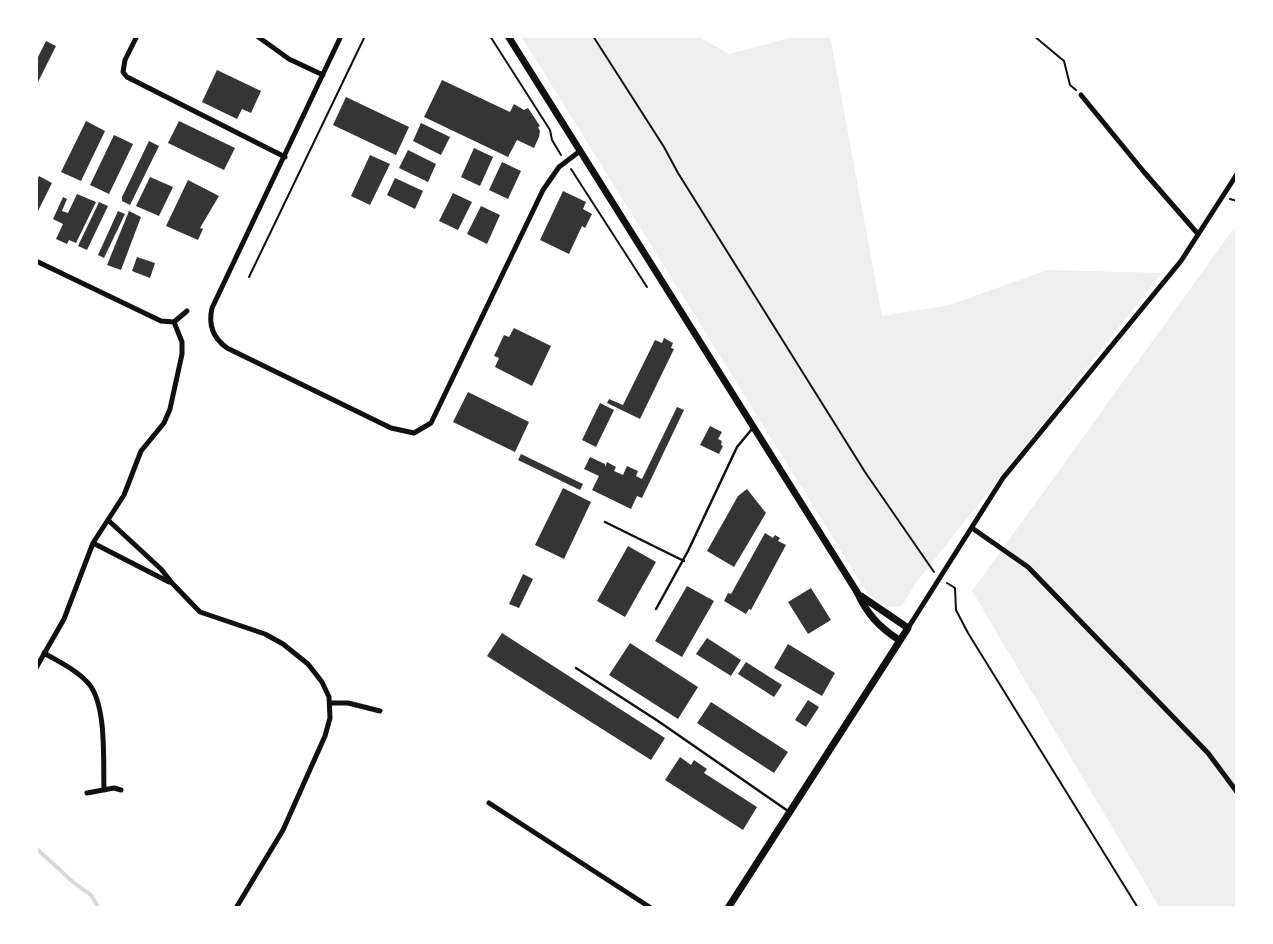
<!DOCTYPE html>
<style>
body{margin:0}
#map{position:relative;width:1273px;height:944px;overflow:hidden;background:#fff;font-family:"Roboto Condensed",sans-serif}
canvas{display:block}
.frame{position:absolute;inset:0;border:38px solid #fff;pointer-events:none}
</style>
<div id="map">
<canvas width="1273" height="944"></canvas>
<div class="frame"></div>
</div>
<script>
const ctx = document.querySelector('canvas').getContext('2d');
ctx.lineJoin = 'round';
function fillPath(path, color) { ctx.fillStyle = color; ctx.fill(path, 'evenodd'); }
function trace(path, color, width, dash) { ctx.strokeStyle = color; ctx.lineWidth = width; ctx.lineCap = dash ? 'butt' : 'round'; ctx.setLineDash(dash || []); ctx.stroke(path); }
const green = new Path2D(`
 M521,36H697L729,54L797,36H830L882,316L949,305L1048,270L1162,273L915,584L902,606L887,607L868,594Z
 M1237,224V908H1160L972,591Z`);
const stream = new Path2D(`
 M36,848L73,882L91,895L99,908`);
const building = new Path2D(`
 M46,41L56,46L36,86V61Z
 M217,70L261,91L251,113L242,109L237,119L202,102Z
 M442,80L510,112L514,104L524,110L528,108L540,126L538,127L540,131L539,137L534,148L517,140L508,157L424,117Z
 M346,97L409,127L396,155L333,125Z
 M86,121L105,131L81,181L61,172Z
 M179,121L235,148L224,170L168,143Z
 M421,123L450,137L441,155L413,141Z
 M114,135L133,144L109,194L90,185Z
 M149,141L159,146L130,205L122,201V197Z
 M474,148L493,157L480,186L461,177Z
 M408,150L436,164L428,182L399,168Z
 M370,155L390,164L370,205L351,196Z
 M502,162L521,171L508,199L489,190Z
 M39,176L52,183L38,211L36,210V182Z
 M150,177L173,187L159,216L136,206Z
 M395,178L423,191L415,209L387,195Z
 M188,180L219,196L200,228L203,229L198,240L166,226Z
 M563,191L586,202L583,209L592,214L585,228L582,226L569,254L540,240Z
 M453,193L472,202L458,230L439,221Z
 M77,194L96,202L76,243L69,240L67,244L56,239L63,224L53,219L63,197L67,199L62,211L68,213Z
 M99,202L108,206L87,250L78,246Z
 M481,206L500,215L487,244L467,234Z
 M118,211L125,214L104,258L98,255Z
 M129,211L141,217L121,270L107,265Z
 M137,257L155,263L150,278L132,271Z
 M514,328L551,346L532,386L495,367L499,358L494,356L504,335L509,337Z
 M664,338L673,343L671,348L674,349L640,419L607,403L609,399L623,405L655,340L662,343Z
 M468,392L529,422L515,452L453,422Z
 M600,403L614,410L596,447L582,440Z
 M677,407L684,410L642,498L637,496L631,509L592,490L599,476L584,469L590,457L605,464V467L607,462L616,467L614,471L623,475L627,466L638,471L636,476L642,479Z
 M710,426L722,432L718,439L722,441L721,445L723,446L719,454L700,445Z
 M521,454L583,484L580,490L518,460Z
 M563,488L591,502L564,559L535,545Z
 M747,489L766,513L734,567L707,551L738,496Z
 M765,533L773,538L775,535L780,538L778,541L786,545L751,610L749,609L746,614L724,601L728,593L731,594Z
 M628,546L656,562L625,617L597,601Z
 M523,574L533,579L519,608L509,604Z
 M687,586L714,601L682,657L655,641Z
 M811,588L831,620L808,634L788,602Z
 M502,633L665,738L651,760L487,656Z
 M707,638L741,660L731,676L696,654Z
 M630,643L698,687L678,719L609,675Z
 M788,644L835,673L822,696L774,668Z
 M746,662L782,685L774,697L738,674Z
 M808,700L819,707L806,727L795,720Z
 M711,702L788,752L774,773L697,723Z
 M680,757L691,765L694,760L707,769L704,773L757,807L743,830L665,780Z`);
const path = new Path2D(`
 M490,36L550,130L552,140L561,155
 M593,36L664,147L678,173L865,472L934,572
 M1034,36L1064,61L1070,85L1076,90
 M571,169L647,287
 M1230,199L1237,201
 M249,277L365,36
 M947,583L955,588L956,610L968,633L1138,908`);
const service = new Path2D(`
 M605,522L684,561
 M656,609L688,551L737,447L752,429
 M576,668L658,721L788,811`);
const minor = new Path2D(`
 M137,36L125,60L123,72L127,77L285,157
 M257,36L289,59L323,75
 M341,36L212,308C208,325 213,338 227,348L391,428L414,433L431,423L543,190L559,167L580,151
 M1081,95L1144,172L1198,234
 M36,261L161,321L174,322L187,311
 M108,520L161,569L172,583L200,612L265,634L283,644L308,664L322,682L329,697L330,718L325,736L283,830L236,908
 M972,528L1028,567L1208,753L1237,792
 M93,543L169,582
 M908,628L1003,478L1181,261L1237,174
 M44,653C59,662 77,670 89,684C107,706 103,762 104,790
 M36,668L64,619L93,543L124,495L141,451L164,423L170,409L182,354V342L174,322
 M330,703H348L380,711
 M87,793L114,788L121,790
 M489,803L651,908`);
const tertiary = new Path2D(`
 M508,36L857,592C867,614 879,627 899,640
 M728,908L908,628L861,596`);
fillPath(green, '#eee');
trace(stream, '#d9d9d9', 4);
fillPath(building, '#353535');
trace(path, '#111', 2);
trace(service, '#111', 2.5);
trace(minor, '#111', 5);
trace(tertiary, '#111', 7);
</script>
